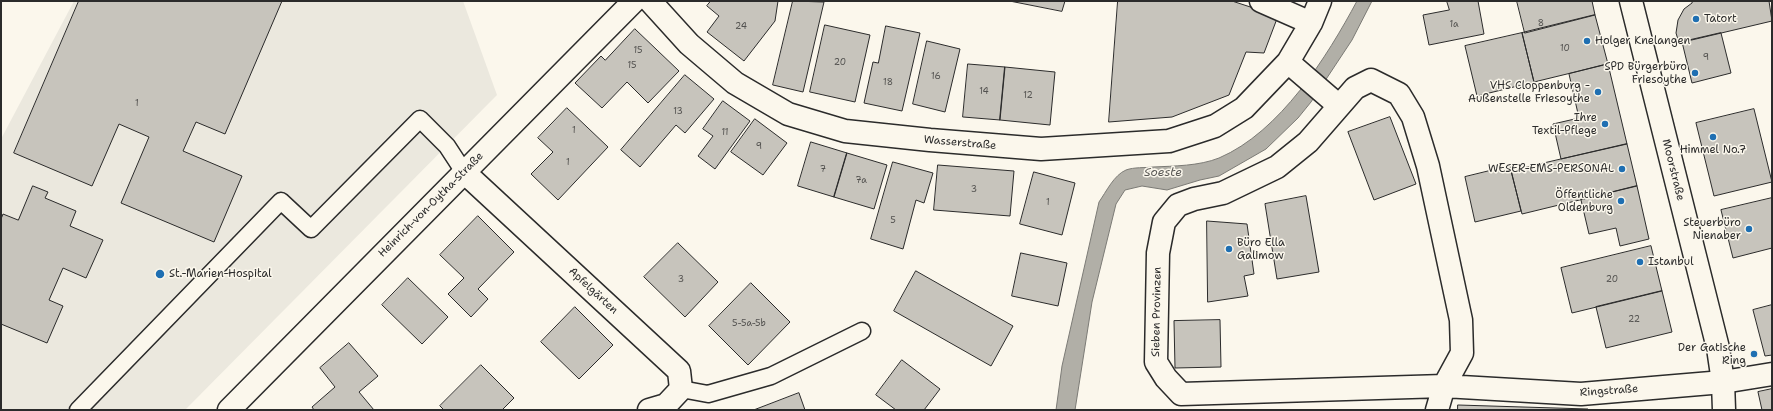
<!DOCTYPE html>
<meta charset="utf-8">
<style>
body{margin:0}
#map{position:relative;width:1773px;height:411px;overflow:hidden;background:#fbf7ec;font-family:"Shantell Sans",sans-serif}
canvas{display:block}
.frame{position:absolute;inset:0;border:2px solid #2b2b2b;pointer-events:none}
</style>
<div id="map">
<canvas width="1773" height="411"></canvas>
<div class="frame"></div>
</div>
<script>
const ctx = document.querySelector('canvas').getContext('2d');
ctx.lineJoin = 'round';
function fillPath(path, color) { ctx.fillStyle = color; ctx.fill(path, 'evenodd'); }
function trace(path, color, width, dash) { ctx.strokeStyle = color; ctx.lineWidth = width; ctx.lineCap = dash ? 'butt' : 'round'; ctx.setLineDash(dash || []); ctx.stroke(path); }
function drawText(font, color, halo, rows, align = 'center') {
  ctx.font = font + ' "Shantell Sans",sans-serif'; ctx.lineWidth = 3; ctx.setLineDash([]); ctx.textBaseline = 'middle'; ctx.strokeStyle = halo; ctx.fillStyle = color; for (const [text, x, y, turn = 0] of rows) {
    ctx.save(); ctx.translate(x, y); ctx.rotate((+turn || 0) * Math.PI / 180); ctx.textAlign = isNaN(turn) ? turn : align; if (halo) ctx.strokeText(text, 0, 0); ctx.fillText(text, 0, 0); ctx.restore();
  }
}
const built = new Path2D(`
 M74,1H463L497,95L185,410H1V139Z`);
const water = new Path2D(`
 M1357,1H1372L1352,40L1311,102L1298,118L1266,149L1219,176L1200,180L1167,190L1142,186L1125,190L1116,204L1092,302L1075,410H1056L1062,366L1099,202C1106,192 1114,175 1126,170C1134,167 1145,168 1153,167C1174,166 1199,166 1219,158C1280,132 1327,57 1357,1Z`);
const building = new Path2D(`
 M79,1H282L225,134L196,122L183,151L242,176L214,242L121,203L149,137L119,124L92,186L14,153Z
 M711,1H778L775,21L744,61L707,32L719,16L707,6Z
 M793,1L824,2L803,92L773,85Z
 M1010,1H1065L1062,11Z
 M1118,1H1232L1278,16L1264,53L1246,52L1229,95L1172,117L1109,122Z
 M1447,1H1478L1484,34L1429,45L1423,15L1449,10Z
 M1517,1H1592L1595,15L1525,33Z
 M1691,1H1769L1772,21L1679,43L1676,33L1678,20L1684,9L1692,3Z
 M1595,15L1608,64L1534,82L1522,33Z
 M825,25L870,35L855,102L810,92Z
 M886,26L920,33L902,111L864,103L873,62L878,63Z
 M635,29L679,71L648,103L627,82L602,108L575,83L601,56L605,60Z
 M1522,33L1534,82L1477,96L1465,46Z
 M1721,33L1731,73L1692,83L1682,42Z
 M927,41L960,49L945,112L913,104Z
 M968,64L1005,67L1000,120L963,117Z
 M1608,64L1627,144L1561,159L1553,124L1579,118L1569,74Z
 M1005,67L1055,72L1050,125L1000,120Z
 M685,75L714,99L685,133L676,125L640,167L621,150Z
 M723,101L750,121L715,169L698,156L713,136L703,129Z
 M567,108L608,147L558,200L531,174L553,152L538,138Z
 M1754,109L1772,182L1714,196L1696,123Z
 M1390,117L1416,184L1374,200L1348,132Z
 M755,119L787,143L763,175L731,152Z
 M811,142L847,153L834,197L798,186Z
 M1627,144L1637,186L1522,214L1511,171Z
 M847,153L887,165L874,209L834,197Z
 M893,162L933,173L924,203L916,200L903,249L871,239Z
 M938,165L1014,171L1010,216L934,210Z
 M1510,166L1521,211L1475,222L1465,177Z
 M1034,172L1075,183L1062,235L1020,224Z
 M33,186L48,192L45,198L76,211L70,226L103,240L86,278L63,268L49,300L63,306L47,343L1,324V219L3,214L18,220Z
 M1637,186L1649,239L1620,246L1616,228L1589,234L1581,200Z
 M1306,196L1319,272L1277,279L1265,204Z
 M1772,198V248L1733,258L1721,210Z
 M478,216L514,252L478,289L488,299L471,317L448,294L464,278L440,255Z
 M1207,221L1247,224L1254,274L1244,276L1248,296L1208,302Z
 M678,243L718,282L685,317L644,277Z
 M1651,246L1662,291L1572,313L1561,268Z
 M1021,253L1067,263L1058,306L1012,296Z
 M916,271L1013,326L991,366L894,311Z
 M408,278L448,317L422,344L382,305Z
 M751,283L790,322L748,365L709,326Z
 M1662,291L1672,332L1606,348L1596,307Z
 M1772,305V355L1765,356L1753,310Z
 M575,307L613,345L579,379L541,342Z
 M1220,320L1221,367L1175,368L1174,321Z
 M349,343L378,376L359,392L374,410H314L312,407L335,387L320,368Z
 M902,360L940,389L924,410H896L876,395Z
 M481,365L514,398L502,410H444L440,406Z
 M1772,389V410H1762L1758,392Z
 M799,393L805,410H754Z
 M1458,405L1588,409V410H1458Z`);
const service = new Path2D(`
 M681,389L708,394L771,376L862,331
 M78,410L281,201L311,229L420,119L447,146L464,172`);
const minor = new Path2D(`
 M650,1L689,44L735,83L788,114L845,131L930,140L1041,149L1169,141L1215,126L1244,108L1288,62L1311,23L1320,1
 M1261,1L1311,23
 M1288,62L1338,105
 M464,172L679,371L681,389L666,405L649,410
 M229,410L634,1
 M1437,410L1444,386L1462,353L1461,320L1428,166L1413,117L1399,94L1371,80L1355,88L1308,142L1277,167L1223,193L1194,199L1178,205L1164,222L1158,253L1156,362L1166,378L1181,394L1444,386L1581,394L1723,382L1772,374`);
const tertiary = new Path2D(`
 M1631,1L1718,348L1723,382L1724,410`);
const markers = [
 [1696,19,4,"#1f6fb2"],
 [1587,41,4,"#1f6fb2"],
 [1695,73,4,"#1f6fb2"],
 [1598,92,4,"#1f6fb2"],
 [1605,124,4,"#1f6fb2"],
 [1713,137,4,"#1f6fb2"],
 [1622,169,4,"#1f6fb2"],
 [1621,201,4,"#1f6fb2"],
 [1749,229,4,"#1f6fb2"],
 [1229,249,4,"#1f6fb2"],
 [1640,262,4,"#1f6fb2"],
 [160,274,5,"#1f6fb2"],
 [1754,354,4,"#1f6fb2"]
];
const numberNames = [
 ["8",1541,24],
 ["1a",1454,25],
 ["24",741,27],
 ["10",1565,49],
 ["15",638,51],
 ["9",1706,58],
 ["20",840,63],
 ["15",632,66],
 ["16",936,77],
 ["18",888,83],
 ["14",984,92],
 ["12",1028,96],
 ["1",137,104],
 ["13",678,112],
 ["1",574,131],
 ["11",725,133],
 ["9",759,147],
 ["1",568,163],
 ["7",823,170],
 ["7a",861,181],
 ["3",974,190],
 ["1",1048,203],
 ["5",893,221],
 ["3",681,280],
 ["20",1612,280],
 ["22",1634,320],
 ["5-5a-5b",749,324]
];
const poiNames = [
 ["Tatort",1704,19,"left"],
 ["Holger Knelangen",1595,41,"left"],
 ["SPD Bürgerbüro",1687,67],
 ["Friesoythe",1687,80],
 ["VHS Cloppenburg -",1590,86],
 ["Außenstelle Friesoythe",1590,99],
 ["Ihre",1597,118],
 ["Textil-Pflege",1597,131],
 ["Himmel No.7",1713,150,"center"],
 ["WESER-EMS-PERSONAL",1614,169],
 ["Öffentliche",1613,195],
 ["Oldenburg",1613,208],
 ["Steuerbüro",1741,223],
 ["Nienaber",1741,236],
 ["Büro Ella",1237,243,"left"],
 ["Galimow",1237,256,"left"],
 ["Istanbul",1648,262,"left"],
 ["St.-Marien-Hospital",169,274,"left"],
 ["Der Gatische",1746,348],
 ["Ring",1746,361]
];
const streetNames = [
 ["Wasserstraße",960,143,5],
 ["Moorstraße",1673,170,76],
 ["Heinrich-von-Oytha-Straße",431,205,-45],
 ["Apfelgärten",593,291,43],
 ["Sieben Provinzen",1157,312,-89],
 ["Ringstraße",1609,391,-4]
];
const waterNames = [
 ["Soeste",1163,173]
];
fillPath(built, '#ebe8de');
fillPath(water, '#b1afa7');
trace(water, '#7b7a75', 1);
fillPath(building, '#c7c4bc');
trace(building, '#2b2b2b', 1);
trace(service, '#2b2b2b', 19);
trace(minor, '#2b2b2b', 25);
trace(tertiary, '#2b2b2b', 25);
trace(service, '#fbf7ec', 16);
trace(minor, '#fbf7ec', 22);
trace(tertiary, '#fbf7ec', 22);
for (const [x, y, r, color] of markers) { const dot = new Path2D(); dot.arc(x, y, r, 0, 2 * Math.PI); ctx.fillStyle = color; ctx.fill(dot); trace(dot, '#fbf7ec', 1.5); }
drawText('9px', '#52514f', null, numberNames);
drawText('11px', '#2b2b2b', '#fbf7ec', poiNames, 'right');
drawText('11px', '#2b2b2b', '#fbf7ec', streetNames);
drawText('italic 12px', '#5a5956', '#fbf7ec', waterNames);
</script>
